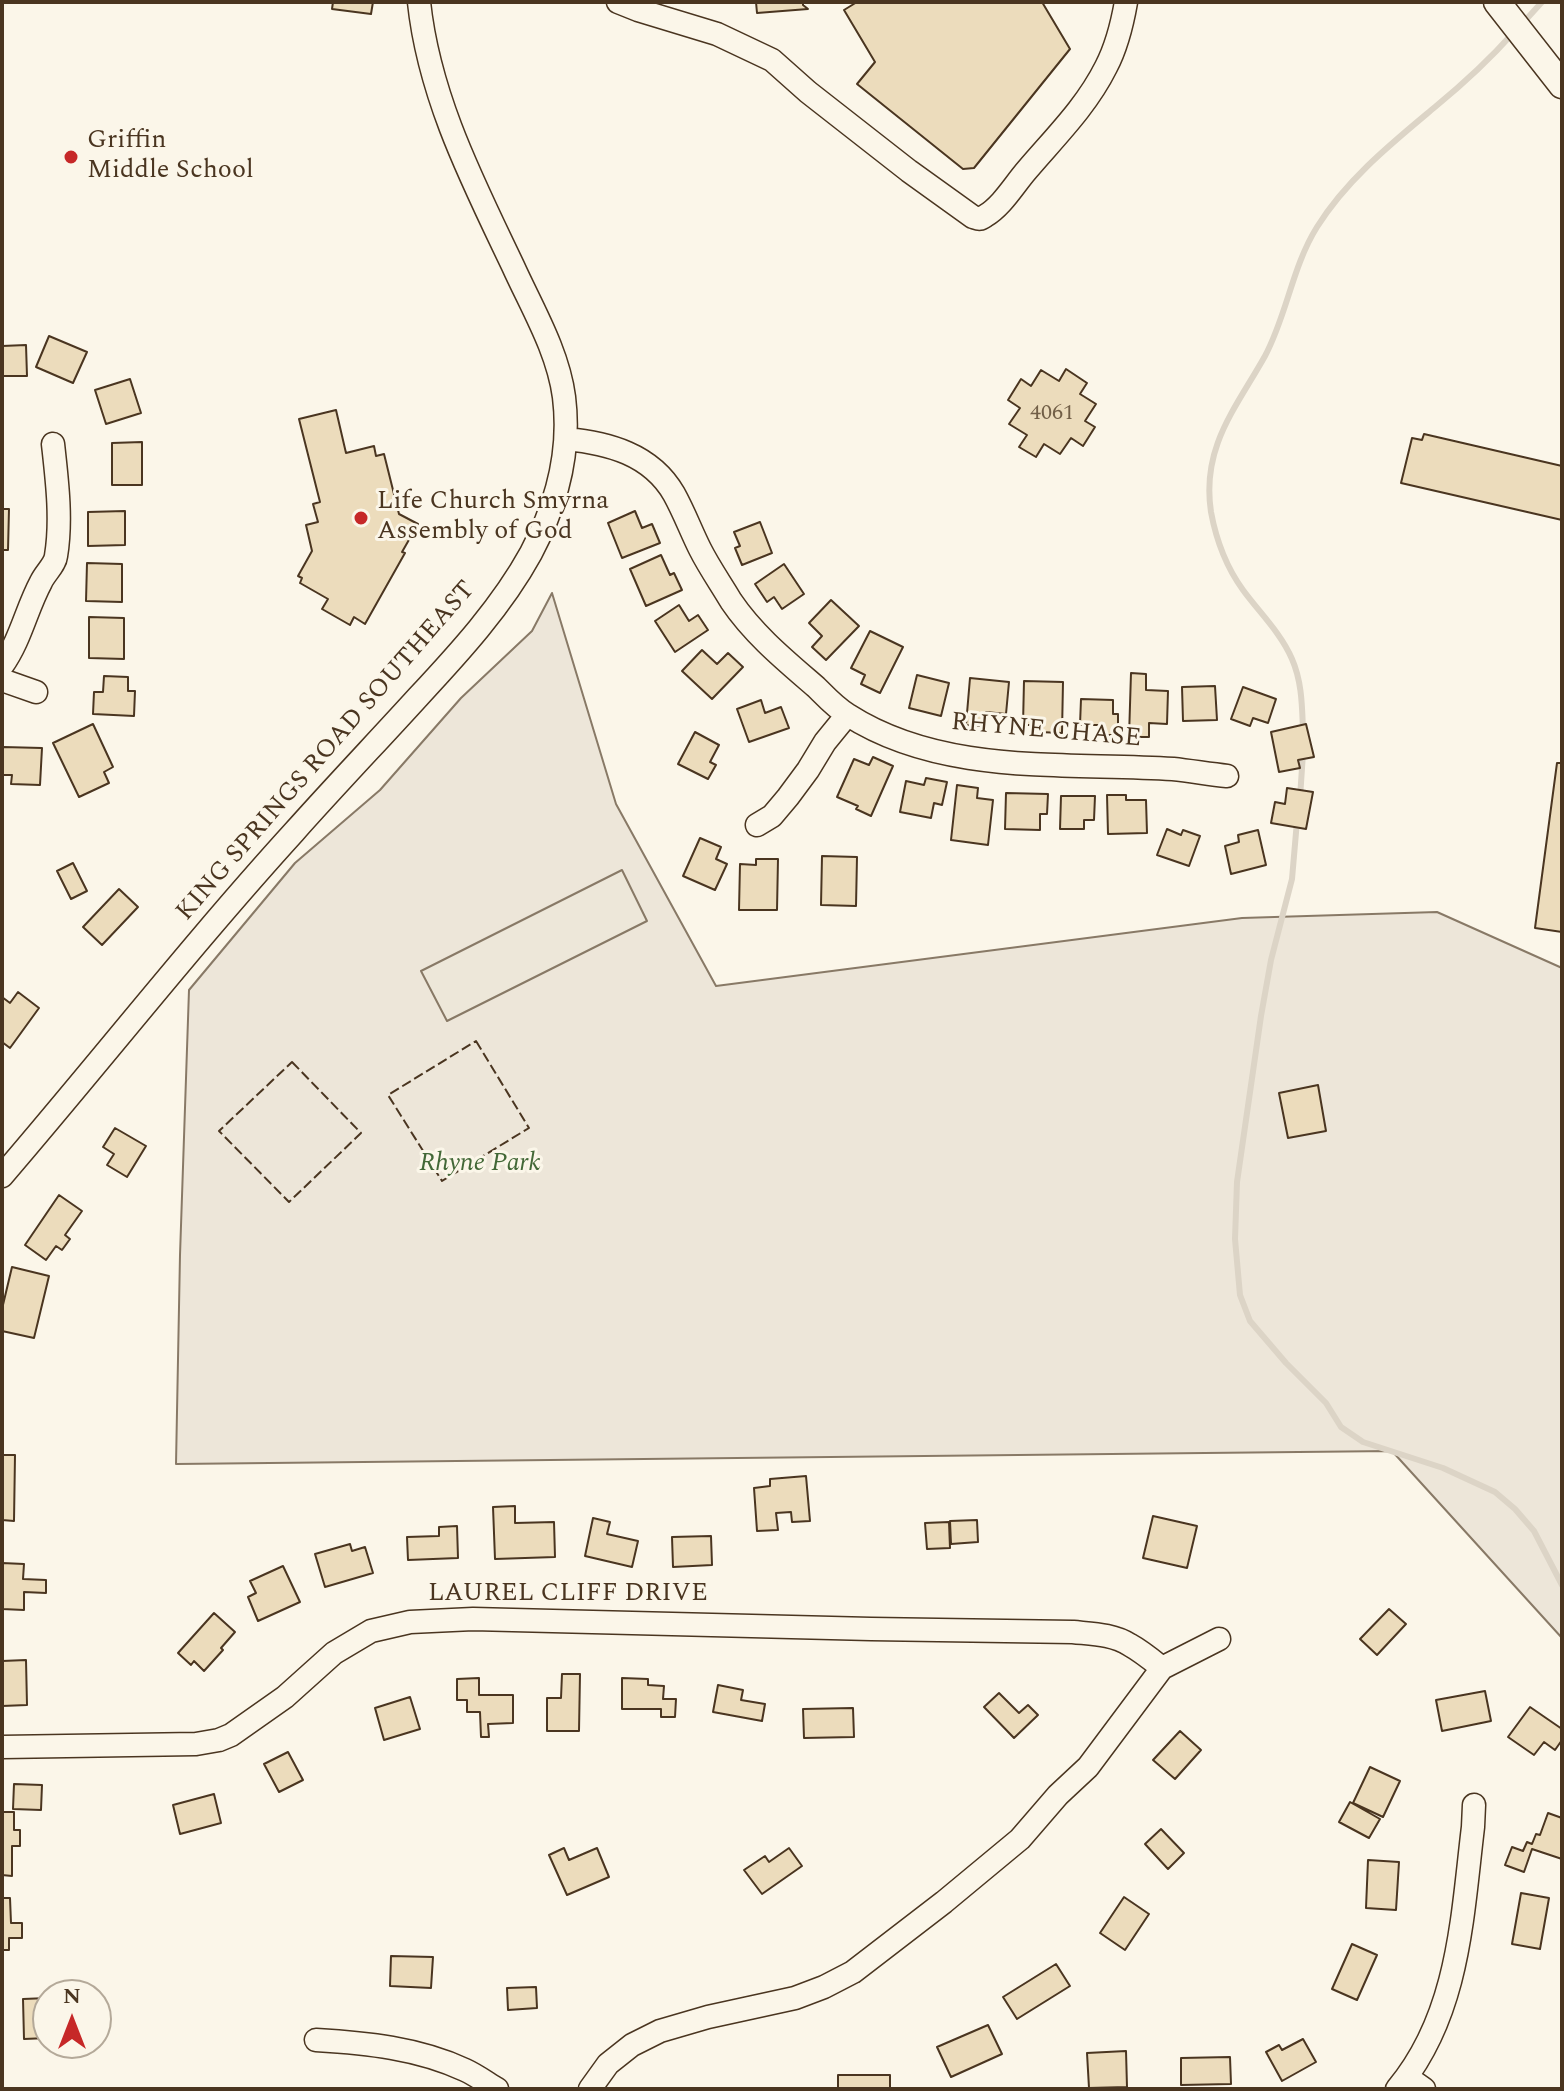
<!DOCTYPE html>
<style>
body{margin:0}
#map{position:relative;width:1564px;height:2091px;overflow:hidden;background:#fbf6e9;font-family:Spectral,serif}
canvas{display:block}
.frame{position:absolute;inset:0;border:4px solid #4a3520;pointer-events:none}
.north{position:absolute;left:32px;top:1979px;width:80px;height:80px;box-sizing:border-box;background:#fbf6e9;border:2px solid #b4a999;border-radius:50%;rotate:0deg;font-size:22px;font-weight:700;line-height:32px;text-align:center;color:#4a3520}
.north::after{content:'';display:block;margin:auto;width:28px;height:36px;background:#c62828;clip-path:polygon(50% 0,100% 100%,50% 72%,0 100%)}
</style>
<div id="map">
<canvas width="1564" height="2091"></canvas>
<div class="frame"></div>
<div class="north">N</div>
</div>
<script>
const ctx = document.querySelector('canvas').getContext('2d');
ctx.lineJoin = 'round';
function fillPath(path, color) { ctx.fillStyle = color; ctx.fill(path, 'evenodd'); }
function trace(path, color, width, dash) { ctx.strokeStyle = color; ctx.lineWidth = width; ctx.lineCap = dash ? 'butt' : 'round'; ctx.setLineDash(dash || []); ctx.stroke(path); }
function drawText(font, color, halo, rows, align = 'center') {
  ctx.font = font + ' Spectral,serif'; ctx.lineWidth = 6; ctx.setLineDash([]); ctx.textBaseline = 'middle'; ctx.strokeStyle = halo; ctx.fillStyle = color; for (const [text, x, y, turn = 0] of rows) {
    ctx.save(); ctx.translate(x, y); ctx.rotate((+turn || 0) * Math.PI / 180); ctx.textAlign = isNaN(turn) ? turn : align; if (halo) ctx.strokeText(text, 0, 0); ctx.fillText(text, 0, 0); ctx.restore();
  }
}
const green = new Path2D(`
 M552,593L616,804L716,986L1242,918L1437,912L1562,968V1638L1392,1451L176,1464L180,1255L189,990L295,863L380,790L461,698L532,631Z`);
const parking = new Path2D(`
 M622,870L647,921L447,1021L421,971Z`);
const stream = new Path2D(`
 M1522,24L1542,2
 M1303,730C1302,706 1302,682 1292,659C1281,633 1259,612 1243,590C1227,568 1216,539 1211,512C1201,447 1236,408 1265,356C1287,315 1292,267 1317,227C1347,179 1392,143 1435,107C1463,84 1490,59 1514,32
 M1300,798L1303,753
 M1297,821L1292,879L1271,960L1261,1016L1237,1182L1235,1239L1240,1295L1250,1321L1286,1363L1326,1403L1341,1427L1363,1442L1443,1468L1495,1492L1515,1509L1534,1531L1562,1585`);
const building = new Path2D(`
 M333,2H373L371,14L332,9Z
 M756,2H803V5L808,9L757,13Z
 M857,2H1042L1070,49L974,168L963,169L857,84L875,62L844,10Z
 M49,336L87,352L73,383L36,367Z
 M26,345L27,376H2V346Z
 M1066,369L1087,383L1080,394L1096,404L1085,421L1095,427L1083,446L1071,438L1060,454L1044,444L1036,457L1019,447L1027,435L1009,424L1020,408L1008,400L1021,379L1031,386L1041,370L1059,381Z
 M130,379L141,413L106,424L95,390Z
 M336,410L346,453L374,446L376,456L384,454L399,514L418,524L402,552L405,553L365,624L354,617L350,625L322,609L328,599L300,583L302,578L298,576L312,551L306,525L318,522L313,504L320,502L299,419Z
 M1424,434L1562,466V520L1401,483L1412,438L1422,440Z
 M142,442V485H112V443Z
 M2,509H9L8,550H2Z
 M125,511V545L88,546V512Z
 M635,511L642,528L652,524L660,543L622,558L608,523Z
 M760,522L772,553L742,565L735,548L740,546L734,532Z
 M661,555L670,575L674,573L682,590L646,606L630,569Z
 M87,563L122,564V602L86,601Z
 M784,564L804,594L782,609L774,597L767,602L755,584Z
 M831,600L859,626L826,660L812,647L822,636L809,623Z
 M679,605L689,621L698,615L708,630L675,652L655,621Z
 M89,617L124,618V659L89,658Z
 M870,631L903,647L880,693L861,684L865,675L851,668Z
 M702,650L717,664L728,653L743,667L712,699L682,671Z
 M1131,673L1146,674V690L1168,691L1167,724L1149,723V737H1129Z
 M917,675L949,683L941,716L909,708Z
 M104,676L128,677V691H135L134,716L93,714L94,692H103Z
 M970,678L1009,682L1006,714L986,712L985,726L966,725Z
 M1024,681L1063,682L1062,733L1039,732V725H1023Z
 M1215,686L1217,720L1183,721L1182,687Z
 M1243,687L1276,699L1268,723L1253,718L1250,726L1231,719Z
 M1081,699L1113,700V714H1118V735H1102V725H1080Z
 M761,700L765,713L781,707L789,728L749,742L737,709Z
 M93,724L113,767L104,772L109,783L79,797L53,743Z
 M1306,724L1314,757L1298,760L1300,768L1279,772L1271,732Z
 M695,732L719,745L710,762L716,765L708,779L678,764Z
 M3,747L42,748L40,785L11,784L12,775H2Z
 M873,757L893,766L871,816L856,809L858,806L837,797L854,759L869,765Z
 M1557,763H1562V932L1535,928Z
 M926,778L947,782L942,805L934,803L931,818L900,812L906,781L924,785Z
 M957,785L978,788L977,798L993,800L988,845L951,840Z
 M1287,788L1313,792L1306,829L1271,823L1275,802L1285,804Z
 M1006,793L1048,794L1047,814H1040V830L1005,829Z
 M1107,795H1126V800H1146L1147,833L1108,834Z
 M1061,796H1095L1094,820H1084V829H1060Z
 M1167,829L1181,835L1183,830L1200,836L1189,866L1157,855Z
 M1258,830L1266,865L1231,874L1225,846L1239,842L1238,835Z
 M700,838L721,847L716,859L727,864L715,890L683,876Z
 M822,856L857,857L856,906L821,905Z
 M756,859H778L777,910H739L740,864L756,865Z
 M73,863L87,891L71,899L57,871Z
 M119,889L138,907L102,945L83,927Z
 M18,992L39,1008L10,1048L2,1042V997L10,1003Z
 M1318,1085L1326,1131L1288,1138L1279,1093Z
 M115,1128L146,1146L127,1177L107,1165L114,1154L103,1147Z
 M59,1195L82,1211L65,1235L70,1239L62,1250L56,1246L46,1260L25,1245Z
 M12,1267L49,1276L34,1338L2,1331V1309Z
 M2,1455H15L14,1521L2,1520Z
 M806,1476L810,1521L792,1522L791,1512L776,1513L778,1530L757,1531L754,1488L770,1486V1479Z
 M515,1506V1523L554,1522L555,1557L495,1559L493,1507Z
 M1153,1516L1197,1526L1187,1568L1143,1558Z
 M593,1518L610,1522L607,1534L638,1541L632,1567L585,1556Z
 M977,1520L978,1542L951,1544L950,1521Z
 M949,1522L950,1548L927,1549L925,1523Z
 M457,1526L458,1558L408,1560L407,1537L439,1536V1527Z
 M711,1536L712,1565L673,1567L672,1537Z
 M350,1544L352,1551L365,1547L373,1573L325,1587L315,1554Z
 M2,1563L24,1564L23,1579L46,1580V1593L24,1592V1610L2,1609Z
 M283,1566L300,1602L258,1621L248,1597L256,1593L250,1581Z
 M1389,1609L1406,1624L1377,1655L1360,1639Z
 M214,1613L235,1632L221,1648L223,1650L204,1671L194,1661L191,1665L178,1653Z
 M26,1660L27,1705L2,1706V1661Z
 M562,1674H580L579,1731H547V1698H561Z
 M479,1678V1695H513V1723L488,1724L489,1737H481L480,1712H467V1700H457V1679Z
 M622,1678L648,1679V1685L664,1686L663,1699H676L675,1717H661V1709H622Z
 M718,1685L743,1690L741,1700L765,1704L762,1721L713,1712Z
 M1485,1691L1491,1721L1442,1731L1436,1700Z
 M999,1693L1019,1713L1028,1705L1038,1715L1014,1738L984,1707Z
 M410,1697L420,1729L384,1740L375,1708Z
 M1530,1707L1562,1729V1740L1555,1750L1544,1742L1534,1755L1508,1737Z
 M853,1708L854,1737L804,1738L803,1709Z
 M1180,1731L1201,1750L1175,1779L1153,1760Z
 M288,1752L303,1780L279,1792L264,1764Z
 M1370,1767L1400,1781L1383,1817L1353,1803Z
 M14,1784L42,1785L41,1810L13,1809Z
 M214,1794L221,1823L180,1834L173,1805Z
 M1350,1802L1380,1819L1369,1838L1339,1822Z
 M2,1812H14V1830H20V1846H12V1876L2,1875Z
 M1548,1813L1562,1818V1859L1532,1849L1524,1872L1505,1865L1512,1847L1523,1851L1527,1842L1532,1844L1536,1834L1540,1835Z
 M1161,1829L1184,1853L1168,1869L1145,1844Z
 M564,1848L569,1860L597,1848L609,1877L567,1895L549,1855Z
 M789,1848L802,1866L762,1894L744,1870L765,1856L769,1862Z
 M1368,1860L1399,1862L1396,1910L1366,1908Z
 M1521,1893L1549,1898L1540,1949L1512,1944Z
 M1124,1897L1149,1914L1125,1950L1100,1933Z
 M2,1898H10L11,1923H22V1938H9V1950H2Z
 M1352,1944L1377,1955L1357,2000L1332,1989Z
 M391,1956L433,1957L431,1988L390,1986Z
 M1056,1964L1070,1986L1017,2019L1003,1997Z
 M536,1987L537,2008L508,2010L507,1988Z
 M48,1998V2038L24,2039L23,1999Z
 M988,2025L1002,2054L951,2077L937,2047Z
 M1303,2039L1316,2062L1282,2081L1266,2052L1279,2045L1282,2050Z
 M1126,2051L1127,2087L1089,2088L1087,2053Z
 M1230,2057L1231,2084L1181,2085V2058Z
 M838,2075H890V2089H838Z`);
const minor = new Path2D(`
 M618,2L638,10L717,34L772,60L808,92L909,171L973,217C979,219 979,220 985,216C1002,206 1014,185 1027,170C1055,137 1086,107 1106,67C1117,46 1122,25 1126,2
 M566,439C608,443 651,454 674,494C684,512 691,531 700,549C709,567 721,584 731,601C754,635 786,661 816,687C826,697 836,708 848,715C943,776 1066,762 1173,769C1191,771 1209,774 1227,776
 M2,666C21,639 26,610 41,582C45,573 55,565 56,556C62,520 57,480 53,444
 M2,680L36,692
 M757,825L772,816L788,797L808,770L825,742L847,715
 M2,1176C100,1062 193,943 294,832C335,786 377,742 418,697C459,653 502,606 531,553C557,504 571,453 564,397C558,351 532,308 513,266C473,182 429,97 419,2
 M2,1747L196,1744L219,1740L231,1735L285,1697L334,1653L371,1631L410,1622L473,1619L871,1629L1073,1632C1092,1634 1113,1634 1130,1645C1141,1651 1152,1660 1162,1668
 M316,2040C366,2043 418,2048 465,2070C476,2075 487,2083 497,2089
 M1407,2077L1424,2089
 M590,2089L608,2064L632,2045L660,2031L708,2017L795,1998L824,1987L853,1972L944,1902L1020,1839L1058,1795L1088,1767L1162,1668L1219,1639
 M1397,2089C1459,2015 1462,1918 1473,1827L1474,1805`);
const major = new Path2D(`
 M1497,2L1562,85`);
const fence = new Path2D(`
 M476,1041L529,1128L442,1181L388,1095Z
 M292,1062L361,1133L289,1202L219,1131Z`);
const markers = [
 [71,157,8,"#c62828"],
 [361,518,8,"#c62828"]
];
const numberNames = [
 ["4061",1052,415]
];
const poiNames = [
 ["Griffin",87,142],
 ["Middle School",87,172],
 ["Life Church Smyrna",377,503],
 ["Assembly of God",377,533]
];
const streetNames = [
 ["RHYNE CHASE",1046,732,5],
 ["KING SPRINGS ROAD SOUTHEAST",327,752,-49],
 ["LAUREL CLIFF DRIVE",568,1595]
];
const parkNames = [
 ["Rhyne Park",480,1165]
];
fillPath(green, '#ede6d9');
trace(green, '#887966', 2);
fillPath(parking, '#ede7d9');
trace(parking, '#887966', 2);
trace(stream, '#dcd4c6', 6);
fillPath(building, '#ecdcbc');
trace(building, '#4a3520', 2);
trace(minor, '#4a3520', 25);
trace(major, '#4a3520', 29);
trace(minor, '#fbf6e9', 22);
trace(major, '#fbf6e9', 26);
trace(fence, '#4a3520', 2, [10, 4]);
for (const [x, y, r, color] of markers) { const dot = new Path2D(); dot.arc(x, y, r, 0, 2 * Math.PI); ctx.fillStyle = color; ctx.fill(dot); trace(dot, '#fbf6e9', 3); }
drawText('22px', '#725f47', null, numberNames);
drawText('26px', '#4a3520', '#fbf6e9', poiNames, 'left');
drawText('26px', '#4a3520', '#fbf6e9', streetNames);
drawText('italic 26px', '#436837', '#fbf6e9', parkNames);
</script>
